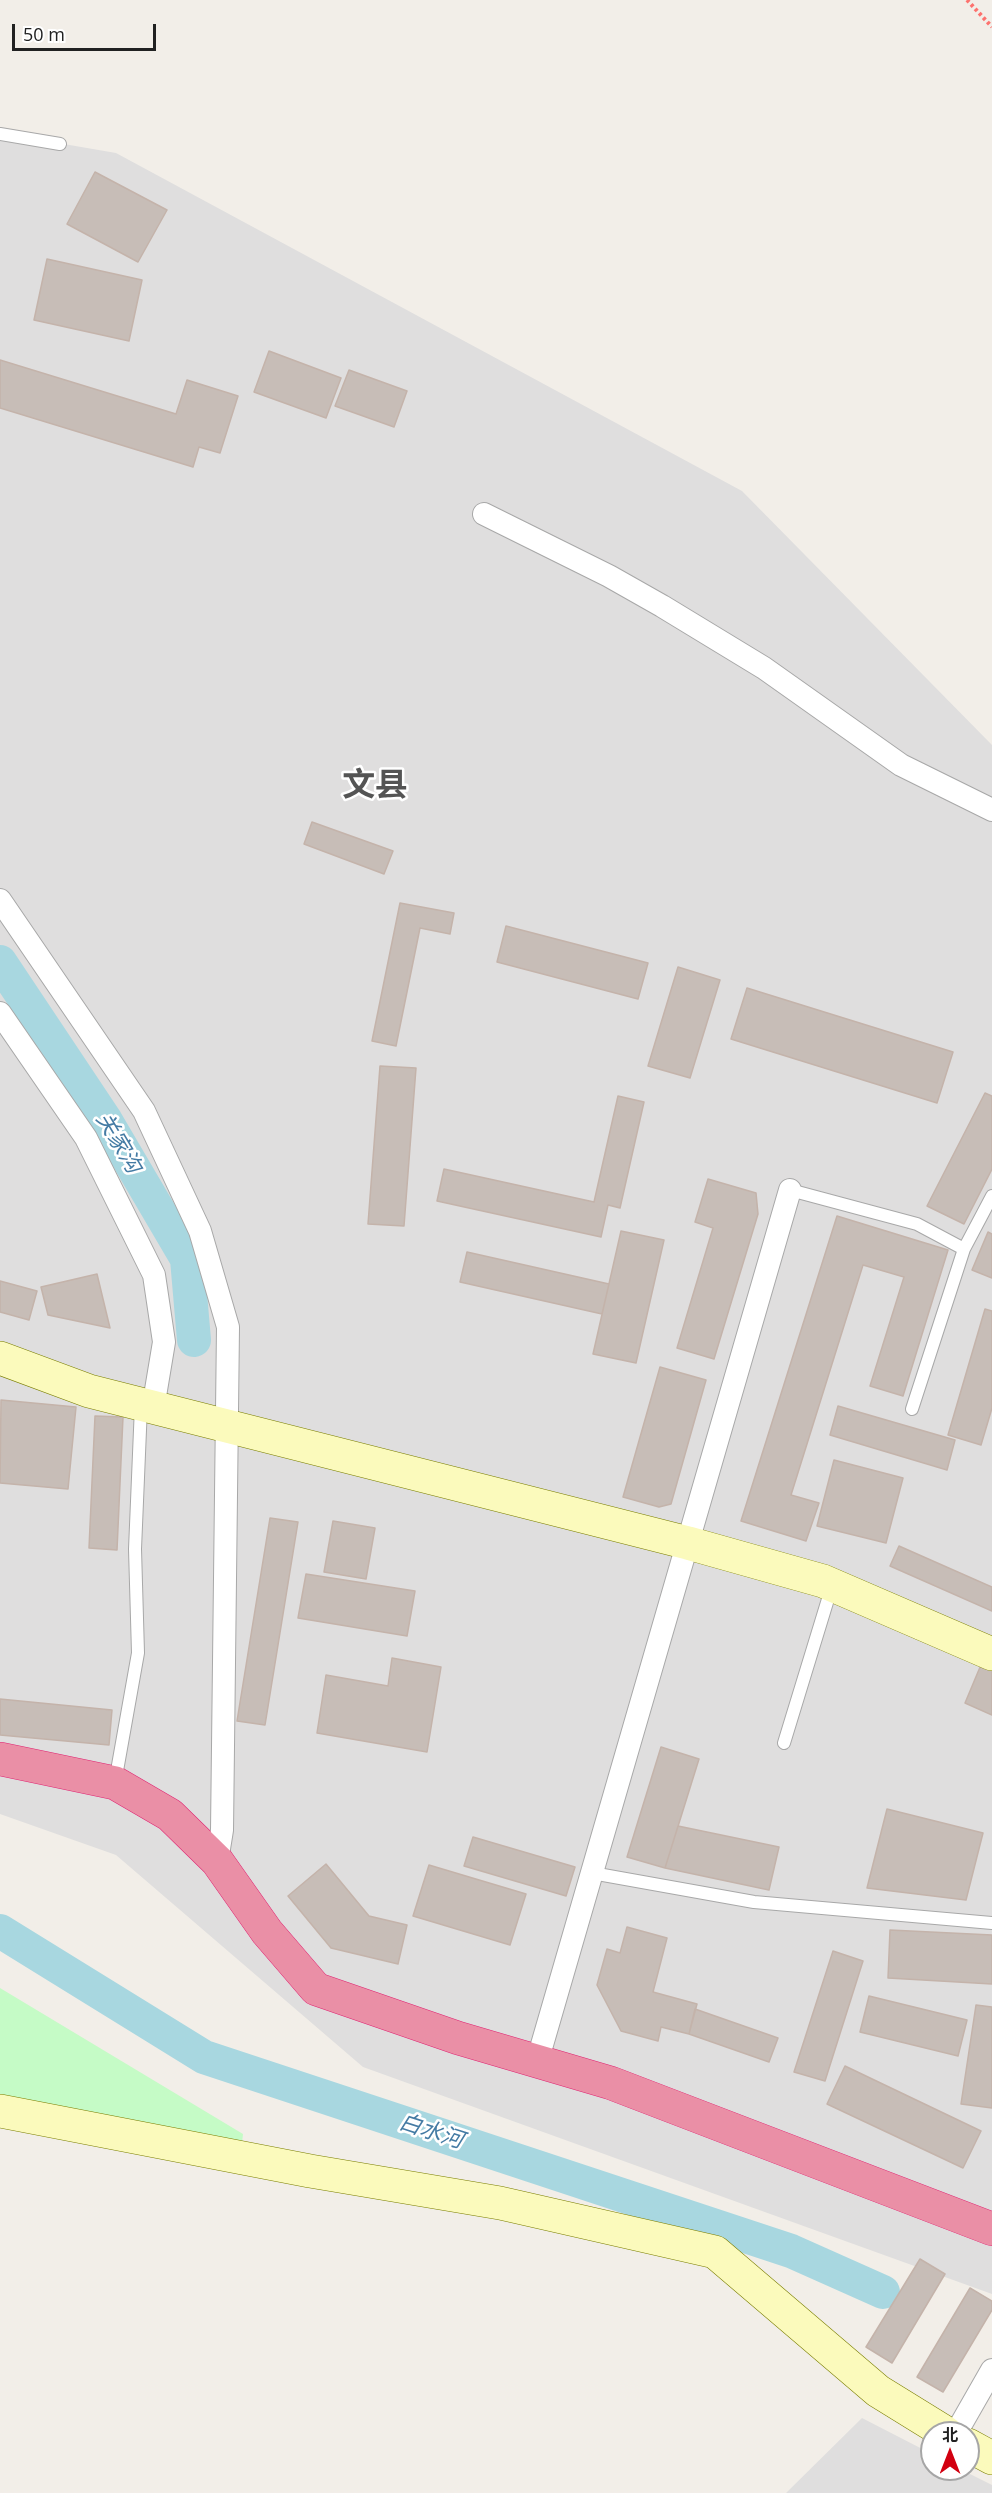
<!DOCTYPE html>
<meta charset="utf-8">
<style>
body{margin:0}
#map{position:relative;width:992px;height:2493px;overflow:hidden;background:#f2eee8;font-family:"Open Sans","Noto Sans SC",sans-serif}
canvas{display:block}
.north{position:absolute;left:920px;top:2421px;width:60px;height:60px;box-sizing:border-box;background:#fff;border:2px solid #a6a6a6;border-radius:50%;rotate:0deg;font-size:16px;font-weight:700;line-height:24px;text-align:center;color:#212121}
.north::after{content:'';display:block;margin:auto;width:21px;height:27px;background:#d20010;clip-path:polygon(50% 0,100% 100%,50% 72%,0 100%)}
.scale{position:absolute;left:12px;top:24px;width:144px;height:27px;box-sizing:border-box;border:3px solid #212121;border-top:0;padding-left:8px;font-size:18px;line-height:21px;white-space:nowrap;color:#212121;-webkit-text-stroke:4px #fff;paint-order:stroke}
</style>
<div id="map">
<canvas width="992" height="2493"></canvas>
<div class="north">北</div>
<div class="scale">50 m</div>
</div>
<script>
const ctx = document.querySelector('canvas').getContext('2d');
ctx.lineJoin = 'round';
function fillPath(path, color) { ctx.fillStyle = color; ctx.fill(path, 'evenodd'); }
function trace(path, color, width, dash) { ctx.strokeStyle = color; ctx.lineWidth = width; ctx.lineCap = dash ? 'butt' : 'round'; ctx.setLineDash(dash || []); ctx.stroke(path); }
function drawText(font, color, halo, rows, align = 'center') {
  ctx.font = font + ' "Open Sans","Noto Sans SC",sans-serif'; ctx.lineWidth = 5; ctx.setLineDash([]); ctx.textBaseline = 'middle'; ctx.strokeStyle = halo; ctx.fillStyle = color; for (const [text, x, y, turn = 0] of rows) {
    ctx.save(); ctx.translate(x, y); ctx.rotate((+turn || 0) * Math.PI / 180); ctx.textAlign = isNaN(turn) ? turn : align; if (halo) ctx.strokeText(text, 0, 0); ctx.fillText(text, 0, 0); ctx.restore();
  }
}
const residential = new Path2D(`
 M0,133L116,153L742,491L992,745V2294L363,2067L116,1855L0,1814Z
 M862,2418L932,2454V2469H960L992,2485V2493H786Z`);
const park = new Path2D(`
 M0,1988L243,2134L240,2162L0,2114Z`);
const river = new Path2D(`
 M0,962L106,1121L187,1259L194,1340
 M0,1931L204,2057L791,2251L883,2292`);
const building = new Path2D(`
 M95,172L167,210L138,262L67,224Z
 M47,259L142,280L129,341L34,320Z
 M269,351L341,378L326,418L254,392Z
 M0,360L176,414L187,380L238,396L220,453L199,447L193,467L0,408Z
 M349,370L407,391L394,427L335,406Z
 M312,822L393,851L384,874L304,844Z
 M400,903L454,913L450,934L420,928L396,1046L372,1041Z
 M506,926L648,963L638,999L497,962Z
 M678,967L720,980L690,1078L648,1066Z
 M747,988L953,1052L937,1103L731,1039Z
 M380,1066L416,1068L404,1226L368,1224Z
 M985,1093L992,1096V1169L964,1224L927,1206Z
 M618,1096L644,1102L620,1208L608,1205L601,1237L437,1201L444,1169L594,1202Z
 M708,1179L756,1193L758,1214L714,1359L677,1348L713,1228L695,1222Z
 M837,1216L948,1250L903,1396L870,1386L904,1277L863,1265L791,1495L819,1503L806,1541L741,1521Z
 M621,1231L664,1240L636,1363L593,1354Z
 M988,1232L992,1234V1278L972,1270Z
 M467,1252L609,1284L602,1314L460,1282Z
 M97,1274L110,1328L48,1315L41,1287Z
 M0,1281L37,1291L29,1320L0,1312Z
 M985,1309L992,1311V1408L981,1445L948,1435Z
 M660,1367L706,1380L671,1504L659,1507L623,1497Z
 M1,1400L76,1407L68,1489L0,1483Z
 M838,1406L955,1440L947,1470L830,1435Z
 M95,1416L123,1417L117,1550L89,1548Z
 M834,1460L903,1478L886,1543L817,1526Z
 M270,1518L298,1522L265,1725L237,1721Z
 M333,1521L375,1528L366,1579L324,1572Z
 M899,1546L992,1587V1611L890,1566Z
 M306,1574L415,1591L407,1636L298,1618Z
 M392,1658L441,1667L427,1752L317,1733L326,1675L388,1686Z
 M983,1660L992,1664V1715L965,1703Z
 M0,1699L112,1710L109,1745L0,1735Z
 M661,1747L699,1759L665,1868L627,1857Z
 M887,1809L983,1833L966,1900L867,1888Z
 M678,1826L779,1847L769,1890L665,1868Z
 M473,1837L575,1867L566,1896L464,1866Z
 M326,1864L369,1916L407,1925L398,1964L331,1948L288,1896Z
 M429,1865L526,1894L510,1945L413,1916Z
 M627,1927L667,1938L653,1992L697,2004L689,2034L661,2027L658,2041L621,2031L597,1985L607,1949L620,1953Z
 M890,1930L992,1935V1984L888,1978Z
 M833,1951L863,1961L825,2081L794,2072Z
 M869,1996L967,2020L958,2056L860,2032Z
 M976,2005L992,2007V2108L961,2104Z
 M695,2009L778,2038L769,2062L689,2034Z
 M845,2066L981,2131L963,2168L827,2104Z
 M920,2259L945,2274L892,2363L866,2347Z
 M970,2288L992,2301V2310L943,2392L917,2377Z`);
const path = new Path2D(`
 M967,0L992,27`);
const lane = new Path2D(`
 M0,134L60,144
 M790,1190L917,1224L964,1249
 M912,1409L964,1249L992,1196
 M784,1743L832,1586
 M115,1782L138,1653L135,1549L141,1406
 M592,1873L754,1902L992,1923`);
const street = new Path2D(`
 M484,514L609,576L662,606L764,668L901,765L992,810
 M0,900L144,1111L200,1231L228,1327L222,1830L217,1861
 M0,1013L86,1138L154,1275L164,1342L153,1408
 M537,2062L790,1190
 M956,2433L992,2370`);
const secondary = new Path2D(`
 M0,1358L89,1391L688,1543L823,1581L992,1654
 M0,2111L310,2171L500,2203L715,2252L878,2391L946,2433
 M968,2445L992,2458`);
const highway = new Path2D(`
 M0,1759L115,1783L170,1815L217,1861L267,1932L316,1989L458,2038L611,2083L992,2229`);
const waterNames = [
 ["关家沟",118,1143,59],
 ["白水河",431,2132,18]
];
const townNames = [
 ["文县",375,787]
];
fillPath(residential, '#dfdede');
fillPath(park, '#c5fbc6');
trace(river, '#a8d7e0', 34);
fillPath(building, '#c7bdb7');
trace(building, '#c4b3aa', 1.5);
trace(lane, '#a8a8a8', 14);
trace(street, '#a8a8a8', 24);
trace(secondary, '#7a7e02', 34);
trace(highway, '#df2573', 34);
trace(path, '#fd726e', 4, [3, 3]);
trace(lane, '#fff', 12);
trace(street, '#fff', 22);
trace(secondary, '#fbfabc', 33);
trace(highway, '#ea8fa6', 33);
drawText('italic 22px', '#447ba4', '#fff', waterNames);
drawText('bold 33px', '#545454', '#fff', townNames);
</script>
